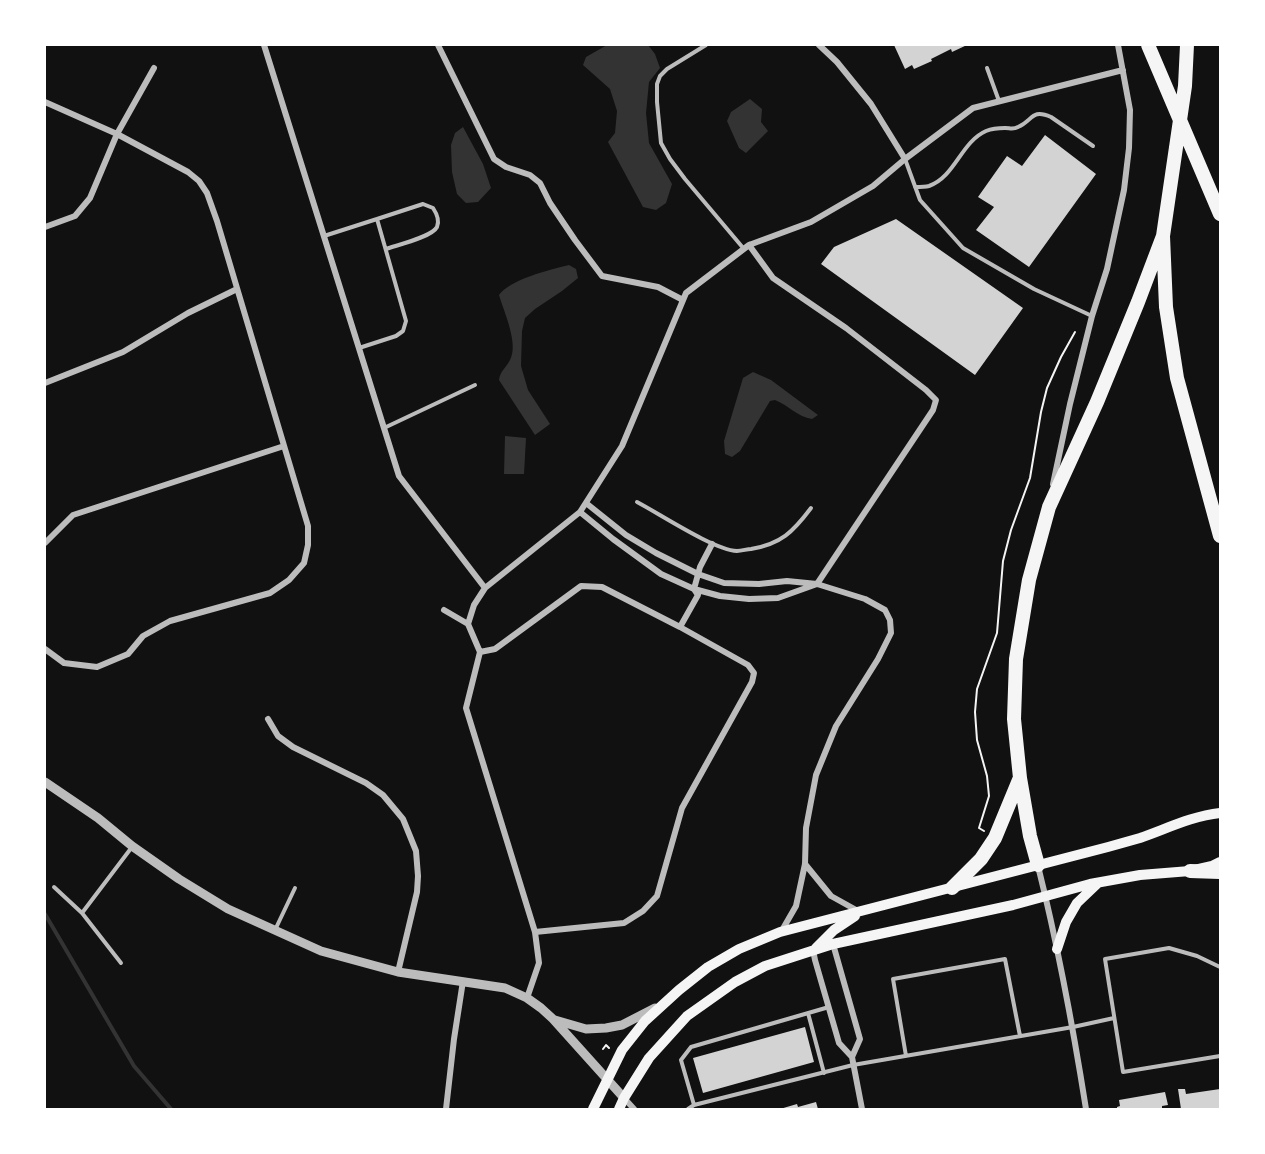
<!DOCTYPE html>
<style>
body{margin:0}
#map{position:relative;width:1265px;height:1154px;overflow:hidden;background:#111;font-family:Rubik,sans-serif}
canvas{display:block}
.frame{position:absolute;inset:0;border:46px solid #fff;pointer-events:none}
</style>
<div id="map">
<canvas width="1265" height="1154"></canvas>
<div class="frame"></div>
</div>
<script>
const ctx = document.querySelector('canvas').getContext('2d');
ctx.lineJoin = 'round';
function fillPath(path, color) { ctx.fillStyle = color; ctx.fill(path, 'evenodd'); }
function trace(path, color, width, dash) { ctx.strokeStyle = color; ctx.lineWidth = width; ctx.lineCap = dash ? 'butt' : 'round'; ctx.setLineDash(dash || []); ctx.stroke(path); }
const water = new Path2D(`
 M607,45H648L655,54L660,68L649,82L646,113L649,143L672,184L666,203L656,210L643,207L608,142L615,133L617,111L610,89L583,65L586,57Z
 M750,99L762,109L761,122L768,131L746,153L739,148L727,121L731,112Z
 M463,127L483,164L491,188L478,202L466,203L457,194L452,172L451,145L455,133Z
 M569,265L576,269L578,278L562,291L535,309L525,318L522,331L521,366L528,390L550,424L535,435L499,380C500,371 506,368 510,360C519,344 504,312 499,295C511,279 549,270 569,265Z
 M753,372L771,380L818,415L812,419C798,417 788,405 775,400L770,401L740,451L732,457L725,454L724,441L743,378Z
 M505,436L526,438L524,474H504Z`);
const stream = new Path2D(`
 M45,914L134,1066L171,1109`);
const building = new Path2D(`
 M894,45H967L952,52L951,49L931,59L932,61L914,69L912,65L905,69Z
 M1045,135L1096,174L1029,267L976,230L994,207L978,197L1007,156L1022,166Z
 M896,219L1023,308L975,375L821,264L834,247Z
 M805,1027L814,1062L703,1093L693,1058Z
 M1178,1089H1185L1186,1094L1220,1089V1109H1181Z
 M1165,1092L1168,1105L1162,1106V1109H1117V1107L1120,1106L1119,1100Z
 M816,1102L818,1109H780L797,1104L798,1107Z`);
const path = new Path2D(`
 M984,831L979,828L989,796L987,776L977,740L975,712L977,689L997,633L1003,561L1011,530L1030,478L1041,412L1047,388L1061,357L1075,332
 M603,1049L606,1045L609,1048`);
const service = new Path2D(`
 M706,45L667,69L660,76L657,84V102L661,143L670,159L685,179L744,249
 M987,68L999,101
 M905,159L920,200L963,248L1034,289L1092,316
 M915,187C920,187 925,187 929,186C955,177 961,142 986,131C991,129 1000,128 1005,128C1010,128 1013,130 1018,127C1033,121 1031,108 1051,117L1093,146
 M377,219L423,204L433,208C437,214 440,220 437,227C432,237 397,245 386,249
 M324,236L377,219L406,321L403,331L396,336L359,348
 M384,428L475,385
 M637,502C660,514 714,550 737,551C742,551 747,549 751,549C781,544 793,532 811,508
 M54,887L82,913L121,963
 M82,913L132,847
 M275,930L295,888
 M1220,967L1197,956L1169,948L1105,959L1123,1072L1220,1056
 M808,1013L824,1073
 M906,1056L893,979L1005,959L1020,1036
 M694,1105L681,1060L691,1047L829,1007
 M688,1109L694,1105L853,1065L1073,1027L1114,1018`);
const minor = new Path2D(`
 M264,45L399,476L485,588
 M438,45L494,159L506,167L530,175L540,183L550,203L575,240L602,276L658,287L683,300
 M819,45L837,62L871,104L905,159
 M45,102L117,134L188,172L199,181L207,193L217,221L308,526V545L304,563L289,580L270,593L170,621L143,636L128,654L97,667L64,663L45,649
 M45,227L75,216L90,198L117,134L154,68
 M45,383L123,352L188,313L237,289
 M1053,484L1070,404L1092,316L1107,269L1124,190L1129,148L1130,110L1118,45
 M586,503L626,535L656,553L698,574L724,583L759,584L787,581L817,584L865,599L885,610L890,620L891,633L878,659L836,726L816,775L806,828L805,864L796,906L781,932
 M580,512L613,539L661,574L694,589L720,596L749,599L778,598L817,584L933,410L936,400L926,390L846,328L773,278L749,245
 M45,543L73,515L284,446
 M444,610L468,624
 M468,624L474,605L485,588L580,512L622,446L686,293L749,245L811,222L873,186L905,159L973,108L1123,70
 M468,624L480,652L466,708L535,932L539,963L527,998
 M680,627L698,595L694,589L700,567L712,544
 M480,652L495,649L581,586L602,587L680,627L748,665L754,673L752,682L682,808L657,896L643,911L624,923L535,932
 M268,719L278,736L293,747L366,783L383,795L403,819L416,851L418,876L417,892L398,972
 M805,864L831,896L858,911
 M1038,866C1058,946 1073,1027 1086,1109
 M833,944L860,1039L852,1057
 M813,950L815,960L839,1043L852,1057L862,1109
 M624,1098L634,1109
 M446,1109L454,1039L463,981`);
const tertiary = new Path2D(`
 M45,782L98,818L132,846L179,879L228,909L321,951L398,972L505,988L527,998L541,1008L553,1019L624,1098
 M555,1020L586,1029L606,1028L622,1025L655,1008`);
const secondary = new Path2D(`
 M816,948L834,930L855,916
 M1057,949L1066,922L1077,903L1098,883
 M593,1109L622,1050L645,1021L679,990L708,967L739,949L780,932L1108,847C1119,844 1129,841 1140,838C1166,829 1192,816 1220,813
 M619,1109L624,1098L649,1058L687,1016L735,982L765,966L833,944L1013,905L1090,884L1140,875L1190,871L1212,866L1220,862`);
const motorway = new Path2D(`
 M1148,45L1220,214
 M1187,45L1185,86L1163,236L1166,307L1177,378L1220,536
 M1038,865L1030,836L1020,778L1014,719L1016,659L1029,580L1049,507L1097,402L1138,302L1163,236
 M1190,871L1220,872
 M952,888L981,859L995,838L1019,780`);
fillPath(water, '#333');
trace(stream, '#333', 4);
fillPath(building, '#d3d3d3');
trace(path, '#f5f5f5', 2);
trace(service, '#bcbcbc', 4);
trace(minor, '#bcbcbc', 6);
trace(tertiary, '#bcbcbc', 9);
trace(secondary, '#f5f5f5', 10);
trace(motorway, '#f5f5f5', 14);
</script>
